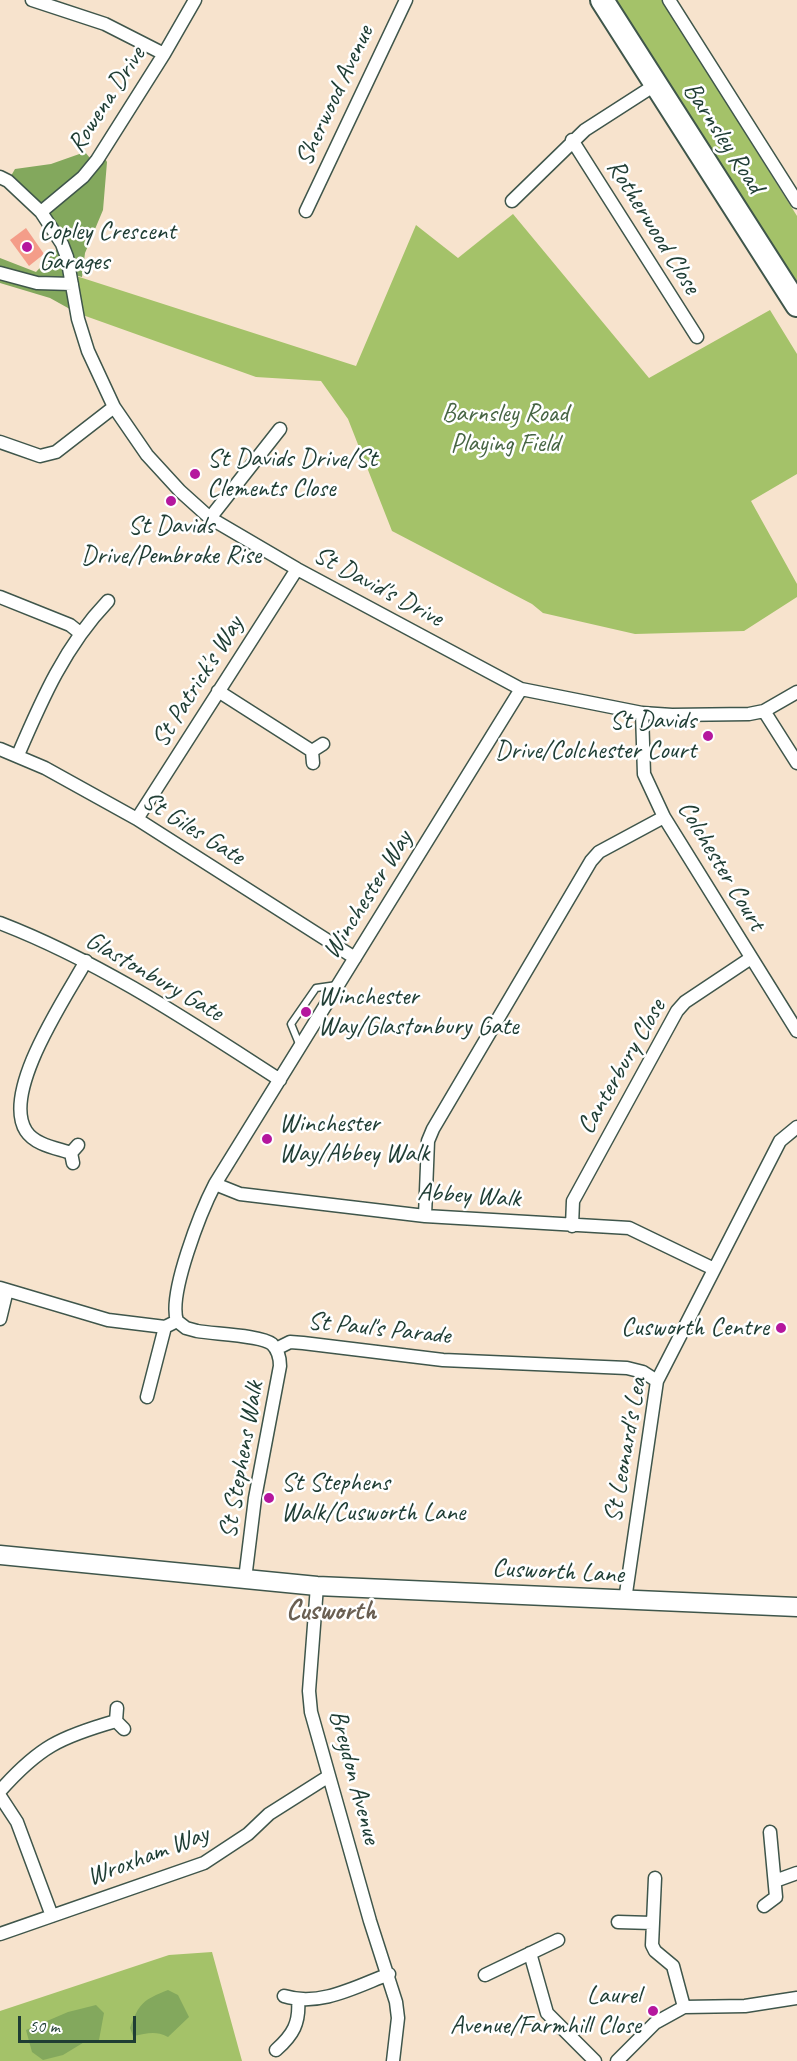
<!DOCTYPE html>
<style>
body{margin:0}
#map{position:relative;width:797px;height:2061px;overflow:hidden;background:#f7e3cd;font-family:Caveat,sans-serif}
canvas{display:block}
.scale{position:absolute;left:18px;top:2016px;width:118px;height:27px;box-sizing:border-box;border:3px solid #1f3d34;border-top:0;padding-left:8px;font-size:18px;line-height:21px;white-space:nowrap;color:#1f3d34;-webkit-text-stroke:4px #fff;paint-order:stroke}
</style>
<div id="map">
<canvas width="797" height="2061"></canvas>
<div class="scale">50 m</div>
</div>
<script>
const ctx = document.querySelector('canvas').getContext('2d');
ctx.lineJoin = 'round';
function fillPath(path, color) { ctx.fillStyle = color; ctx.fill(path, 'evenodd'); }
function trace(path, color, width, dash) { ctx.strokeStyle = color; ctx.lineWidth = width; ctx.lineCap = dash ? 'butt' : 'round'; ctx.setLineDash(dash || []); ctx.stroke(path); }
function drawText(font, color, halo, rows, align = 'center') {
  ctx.font = font + ' Caveat,sans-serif'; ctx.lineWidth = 5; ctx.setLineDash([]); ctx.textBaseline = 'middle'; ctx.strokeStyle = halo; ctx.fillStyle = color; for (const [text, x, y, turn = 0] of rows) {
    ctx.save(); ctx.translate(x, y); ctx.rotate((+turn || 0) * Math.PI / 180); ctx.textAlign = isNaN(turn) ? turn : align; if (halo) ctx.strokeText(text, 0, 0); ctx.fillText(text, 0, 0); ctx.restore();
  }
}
const green = new Path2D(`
 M614,0H662L797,216V283Z
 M513,214L649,378L770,310L797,354V474L751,501L797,584V597L744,631L635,634L543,613L532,604L392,531L348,419L321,381L256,377L77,313L70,274L356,366L416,225L458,258Z
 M212,1952L242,2061H0V2011L169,1955Z`);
const forest = new Path2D(`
 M85,152L94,163L102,153L107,162L103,210L85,253L82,277L71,274L77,313L50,298L0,283V258L36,272L62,244L8,181L15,169L51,164Z
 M168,1990L178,1995L189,2017L168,2037C154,2030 147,2034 133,2036L130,2028C139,2003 143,2000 168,1990Z
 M96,2005L104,2013L99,2040L86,2041L63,2055L43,2060L32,2052L26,2030L68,2012Z`);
const building = new Path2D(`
 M26,228L44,254L29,266L10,240Z`);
const lane = new Path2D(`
 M300,1046L291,1024L316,988L337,985`);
const street = new Path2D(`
 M32,0L105,24L164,54
 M669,0L797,202
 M572,140L697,337
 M0,177L8,181L41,212L62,244L67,257L78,319L88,351L114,407L147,455L180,491L210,518L297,569L521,689L642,713L672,715L749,714L764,711L797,692
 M512,201L585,130L655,85
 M306,211L406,0
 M41,212L83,177L97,160L164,54L195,0
 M0,273L37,283L72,284
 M0,442L40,456L56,452L114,407
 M210,518L280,429
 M0,597L70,625L80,633
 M218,691L312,751
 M764,711L797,763
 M642,713L644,774L664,817L797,1031
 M0,749L45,768L137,819L355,958
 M18,755C42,699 65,646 108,601
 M313,763L312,751L323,744
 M137,819L297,569
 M0,923C101,962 190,1022 280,1080
 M71,1153C56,1148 35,1145 26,1131C1,1092 66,997 86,961
 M73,1163L71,1153L78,1145
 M215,1184L240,1194L425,1216L629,1228L714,1269
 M425,1216L428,1141L433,1129L591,861L599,852L664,817
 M572,1226L573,1201L677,1011L685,1002L751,958
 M0,1288L108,1320L165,1327L177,1321
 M0,1319L7,1290
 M177,1321C168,1294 201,1211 215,1184L521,689
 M177,1321L186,1328L197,1331C213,1334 261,1335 272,1344C278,1350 280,1358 280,1366L255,1498L245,1579
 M276,1349L290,1342L303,1343L443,1360L627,1368L643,1372L657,1381
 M147,1397L165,1327
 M317,1586L309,1691L311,1712L370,1921L396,2002L398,2018L393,2061
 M625,1600L657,1381L780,1141L797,1127
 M117,1708L116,1721L124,1729
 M0,1791C39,1747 60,1737 116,1721
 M0,1796L17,1822L52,1916
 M655,1878L652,1945L655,1951L673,1966L684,2007
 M775,1881L797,1873
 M764,1906L776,1897L770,1832
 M618,1922L652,1923
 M0,1934L204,1863L248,1834L269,1814L329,1776
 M530,1953L547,2013L595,2061
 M485,1975L558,1940
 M284,1996C320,2007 355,1987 389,1974
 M276,2050C293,2035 300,2023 298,2000
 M617,2061L655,2023L684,2007L745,2006L797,1998`);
const secondary = new Path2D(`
 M0,1555L317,1586L797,1607`);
const highway = new Path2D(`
 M602,0L797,305`);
const markers = [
 [27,247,6,"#b5179e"],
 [195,474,6,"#b5179e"],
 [171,501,6,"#b5179e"],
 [708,736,6,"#b5179e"],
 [306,1012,6,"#b5179e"],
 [267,1139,6,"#b5179e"],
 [781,1328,6,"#b5179e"],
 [269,1498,6,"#b5179e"],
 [653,2011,6,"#b5179e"]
];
const streetNames = [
 ["Sherwood Avenue",335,96,-65],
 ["Rowena Drive",107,100,-57],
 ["Barnsley Road",723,138,57],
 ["Rotherwood Close",653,227,58],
 ["St David's Drive",378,587,28],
 ["St Patrick's Way",198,682,-58],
 ["St Giles Gate",193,829,32],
 ["Colchester Court",721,866,59],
 ["Winchester Way",368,895,-58],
 ["Glastonbury Gate",154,977,30],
 ["Canterbury Close",622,1067,-60],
 ["Abbey Walk",469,1196,4],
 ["St Paul's Parade",379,1329,6],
 ["St Leonard's Lea",626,1450,-80],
 ["St Stephens Walk",242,1460,-80],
 ["Cusworth Lane",558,1572,3],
 ["Breydon Avenue",354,1777,75],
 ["Wroxham Way",148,1856,-21]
];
const poiNames = [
 ["Copley Crescent",39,232],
 ["Garages",39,262],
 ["St Davids Drive/St",207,459],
 ["Clements Close",207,489],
 ["St Davids",171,526,"center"],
 ["Drive/Pembroke Rise",171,556,"center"],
 ["St Davids",696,721,"right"],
 ["Drive/Colchester Court",696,751,"right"],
 ["Winchester",318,997],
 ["Way/Glastonbury Gate",318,1027],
 ["Winchester",279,1124],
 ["Way/Abbey Walk",279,1154],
 ["Cusworth Centre",769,1328,"right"],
 ["St Stephens",281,1483],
 ["Walk/Cusworth Lane",281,1513],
 ["Laurel",641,1996,"right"],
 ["Avenue/Farmhill Close",641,2026,"right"]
];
const parkNames = [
 ["Barnsley Road",505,414],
 ["Playing Field",505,444]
];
const quarterNames = [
 ["Cusworth",331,1612]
];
fillPath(green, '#a4c269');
fillPath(forest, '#83a85d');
fillPath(building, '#f49d89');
trace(lane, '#3f564b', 9);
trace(street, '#3f564b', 15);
trace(secondary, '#3f564b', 21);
trace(highway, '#3f564b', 26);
trace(lane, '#fff', 6);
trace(street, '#fff', 12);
trace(secondary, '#fff', 18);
trace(highway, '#fff', 22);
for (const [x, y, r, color] of markers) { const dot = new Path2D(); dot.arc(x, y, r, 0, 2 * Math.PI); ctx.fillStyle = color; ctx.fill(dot); trace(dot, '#fff', 2); }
drawText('26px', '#1f3d34', '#fff', streetNames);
drawText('26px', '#1f3d34', '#fff', poiNames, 'left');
drawText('26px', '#476544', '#fff', parkNames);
drawText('bold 28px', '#6a5f52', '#fff', quarterNames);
</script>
